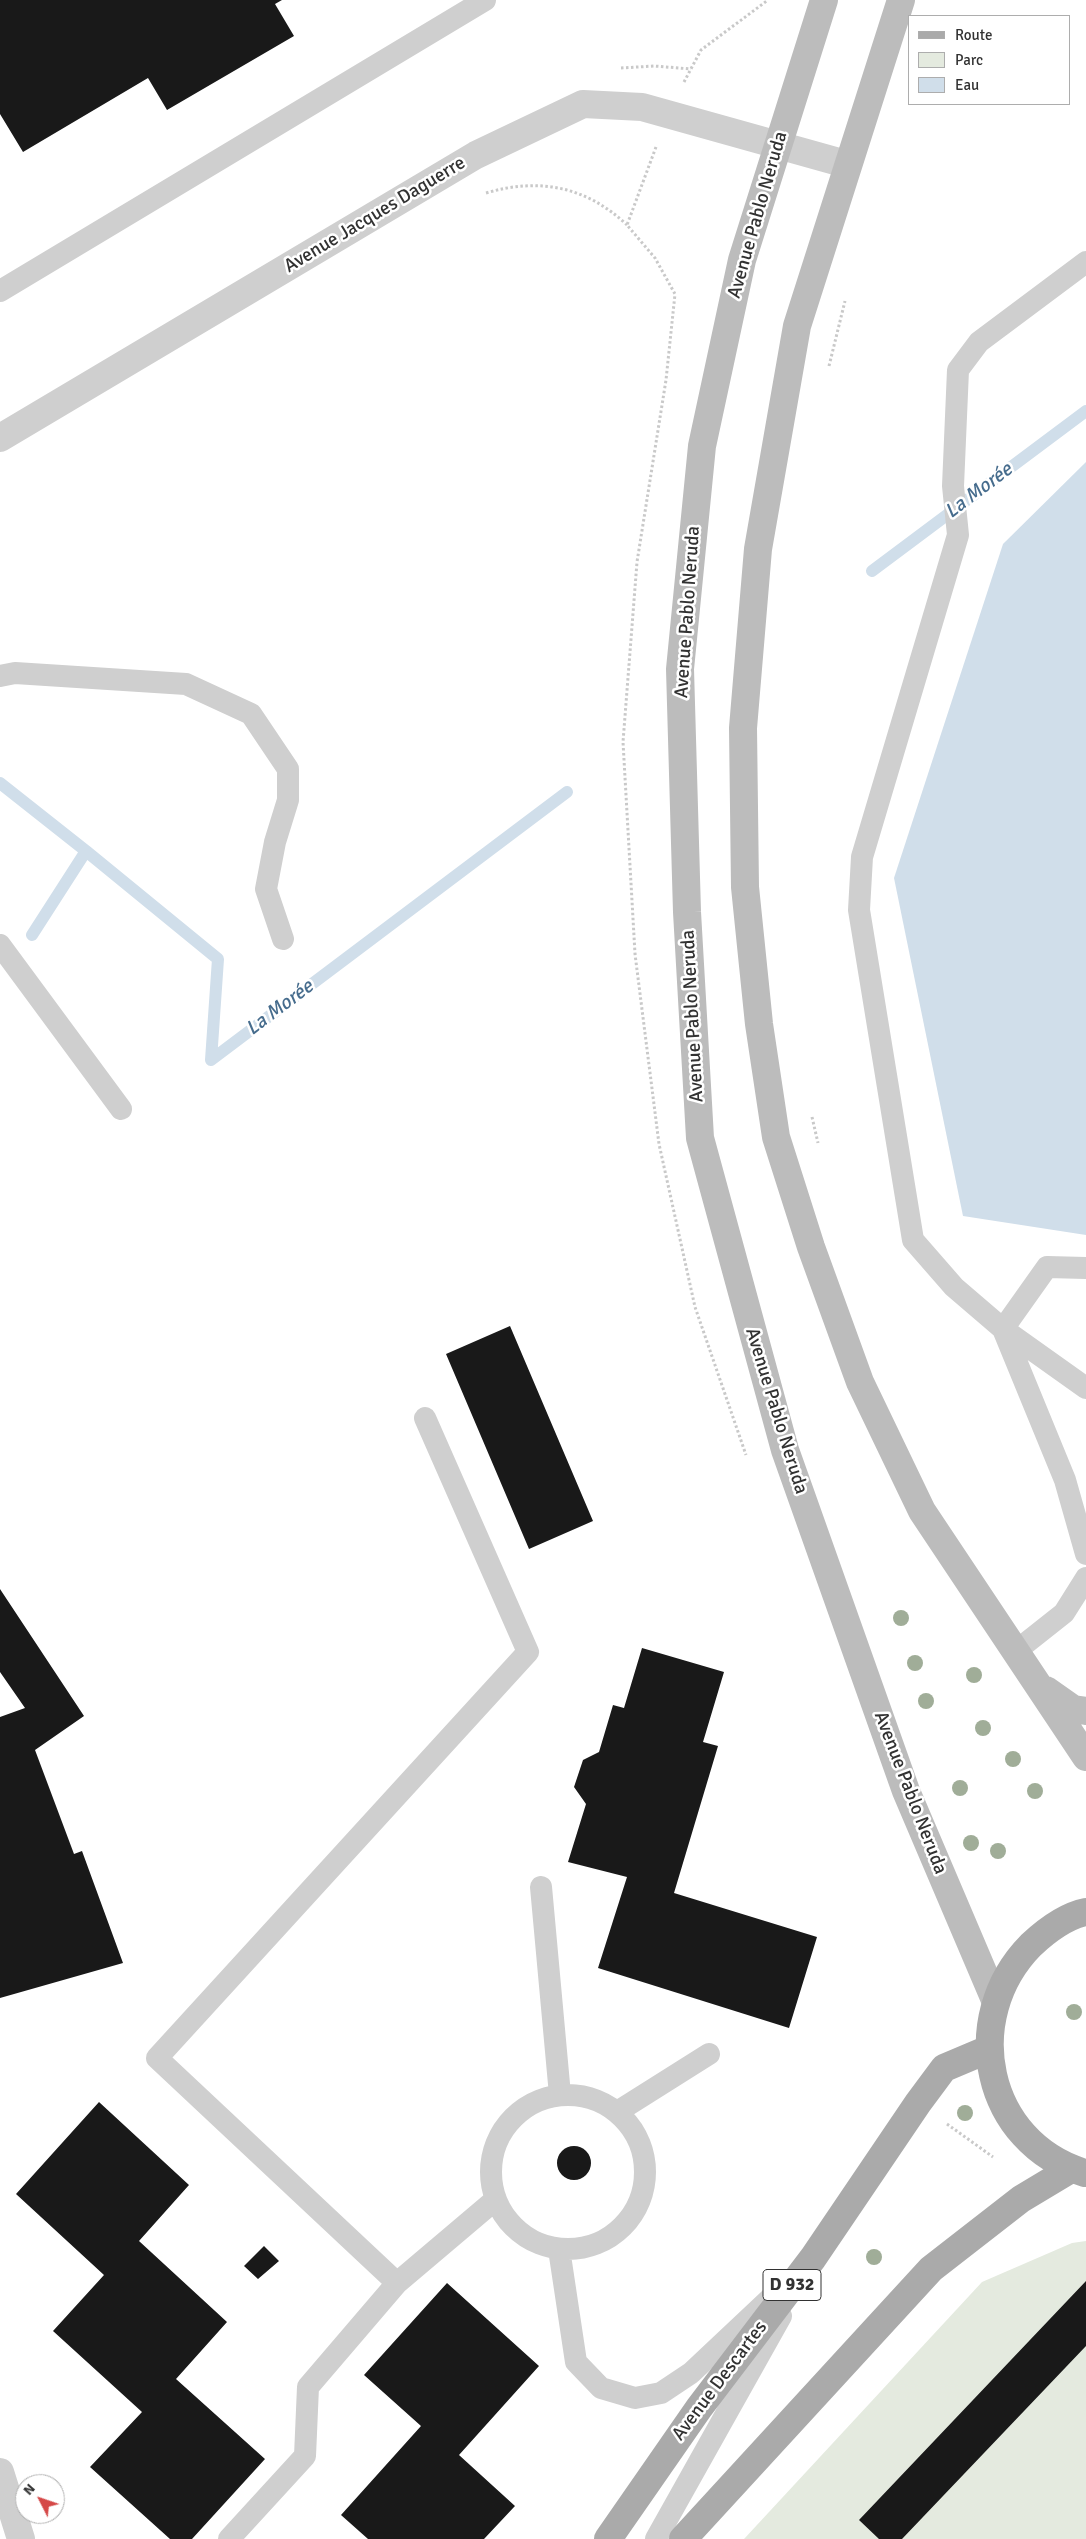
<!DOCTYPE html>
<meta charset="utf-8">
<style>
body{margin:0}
#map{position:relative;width:1086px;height:2539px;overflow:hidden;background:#fff;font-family:Signika,sans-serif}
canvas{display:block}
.legend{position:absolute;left:908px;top:15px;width:162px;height:90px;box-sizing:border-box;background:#fff;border:1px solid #adadad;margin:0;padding:6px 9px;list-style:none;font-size:15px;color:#323232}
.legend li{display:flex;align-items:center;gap:10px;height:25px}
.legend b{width:25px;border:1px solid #adadad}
.north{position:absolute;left:15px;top:2474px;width:50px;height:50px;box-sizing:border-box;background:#fff;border:1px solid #adadad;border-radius:50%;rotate:311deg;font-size:14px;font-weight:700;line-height:20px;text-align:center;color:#323232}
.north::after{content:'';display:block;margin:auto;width:18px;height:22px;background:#d54847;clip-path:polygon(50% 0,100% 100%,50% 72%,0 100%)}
</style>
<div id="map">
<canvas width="1086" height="2539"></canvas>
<ul class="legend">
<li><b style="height:6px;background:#aaa"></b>Route</li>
<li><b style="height:14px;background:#e4eadf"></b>Parc</li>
<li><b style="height:14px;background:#d0deea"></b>Eau</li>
</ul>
<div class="north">N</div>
</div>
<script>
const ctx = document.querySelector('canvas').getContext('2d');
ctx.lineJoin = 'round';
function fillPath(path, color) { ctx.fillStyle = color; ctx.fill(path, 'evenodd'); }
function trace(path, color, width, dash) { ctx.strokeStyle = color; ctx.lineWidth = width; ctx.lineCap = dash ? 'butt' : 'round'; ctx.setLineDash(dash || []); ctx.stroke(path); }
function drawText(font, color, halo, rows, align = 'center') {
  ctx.font = font + ' Signika,sans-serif'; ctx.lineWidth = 5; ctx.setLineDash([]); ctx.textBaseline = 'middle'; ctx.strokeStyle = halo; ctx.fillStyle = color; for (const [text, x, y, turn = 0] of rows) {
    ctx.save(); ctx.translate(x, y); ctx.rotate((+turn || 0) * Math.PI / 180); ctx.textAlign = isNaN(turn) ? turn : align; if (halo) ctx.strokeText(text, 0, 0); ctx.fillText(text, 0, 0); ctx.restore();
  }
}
const green = new Path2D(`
 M1086,2241V2539H744L982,2282L1072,2243Z`);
const water = new Path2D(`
 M1086,462V1235L963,1216L894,878L1003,544Z`);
const stream = new Path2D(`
 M872,571L1086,411
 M0,783L86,851
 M32,935L86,851L218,959L211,1060L567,792`);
const building = new Path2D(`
 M0,0H282L275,4L294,36L167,110L148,78L23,152L0,114Z
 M510,1326L593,1521L529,1549L446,1354Z
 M0,1589L84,1716L35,1750L74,1854L82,1851L123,1963L0,1998V1717L25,1708L0,1672Z
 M642,1648L724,1672L703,1742L718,1746L674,1893L817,1937L789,2028L598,1968L627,1877L568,1862L586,1804L574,1787L583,1760L599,1752L613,1705L624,1708Z
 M99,2102L189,2185L139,2241L227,2322L176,2379L265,2459L192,2539H170L90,2467L142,2412L53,2331L104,2275L16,2194Z
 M557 2163a17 17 0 1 1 34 0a17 17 0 1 1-34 0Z
 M264,2246L279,2261L258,2279L244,2266Z
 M1086,2281V2346L902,2539H879L859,2520Z
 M447,2283L539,2366L459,2455L515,2506L484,2539H368L341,2515L421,2426L364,2375Z`);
const path = new Path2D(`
 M621,68L654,66L691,69
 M684,82L701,50L768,0
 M656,147L627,225L655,258L675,294L666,380L637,562L623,742L635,954L659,1144L695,1307L746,1455
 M486,193C540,177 587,187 627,225
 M829,366L845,301
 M812,1117L818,1143
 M947,2124L993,2157`);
const service = new Path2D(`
 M1086,262L979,342L958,370L953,486L958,535L862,857L859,910L913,1240L954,1287L1003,1329L1086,1388
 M0,291L485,0
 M0,676L15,673L186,684L251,714L288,769V800L275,842L266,889L283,939
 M0,945L121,1109
 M1086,1268L1047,1267L1003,1329L1065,1480L1086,1554
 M1016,1651L1064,1613L1086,1578
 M541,1887L560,2095
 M491 2172a77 77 0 1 1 154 0a77 77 0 1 1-154 0Z
 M617,2112L709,2054
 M559,2249L576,2362L601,2388L635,2398L661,2393L691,2373L776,2293
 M397,2283L157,2058L528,1652L425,1418
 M229,2539L305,2456L308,2387L397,2283L495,2200
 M656,2539L781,2316`);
const minor = new Path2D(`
 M0,438L476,155L583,104L642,107L846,164
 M0,2472L21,2539`);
const secondary = new Path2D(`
 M824,0L742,260L702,446L680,669L687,912L700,1138L785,1450L906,1791L995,2000
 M901,0L797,326L758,549L743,728L745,887L759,1024L776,1137L811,1247L860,1382L922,1511L1086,1757
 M1046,1690L1073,1709L1086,1711`);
const primary = new Path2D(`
 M1085,2173C984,2143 959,2018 1031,1945C1046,1931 1066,1916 1086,1912
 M608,2539L699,2408L813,2258L918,2103L944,2068L989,2049
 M683,2539L931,2269L1021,2199L1071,2169`);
const trees = [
 [901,1618],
 [915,1663],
 [974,1675],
 [926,1701],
 [983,1728],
 [1013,1759],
 [960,1788],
 [1035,1791],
 [971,1843],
 [998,1851],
 [1074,2012],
 [965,2113],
 [874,2257]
];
const shields = [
 [792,2285,58]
];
const shieldNames = [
 ["D 932",792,2285]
];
const streetNames = [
 ["Avenue Jacques Daguerre",375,215,-31],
 ["Avenue Pablo Neruda",758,215,-74],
 ["Avenue Pablo Neruda",688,612,-86],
 ["Avenue Pablo Neruda",693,1016,-93],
 ["Avenue Pablo Neruda",776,1411,73],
 ["Avenue Pablo Neruda",910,1793,69],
 ["Avenue Descartes",720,2381,-53]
];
const waterNames = [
 ["La Morée",979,491,-37],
 ["La Morée",280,1008,-37]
];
fillPath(green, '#e4eadf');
fillPath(water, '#d0deea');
trace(stream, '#d0deea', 12);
fillPath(building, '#191919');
trace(path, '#c9c9c9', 3, [2.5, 2.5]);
trace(service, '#cfcfcf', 22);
trace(minor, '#cfcfcf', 28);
trace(secondary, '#bcbcbc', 28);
trace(primary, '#aaa', 28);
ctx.fillStyle = '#a0ad98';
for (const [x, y] of trees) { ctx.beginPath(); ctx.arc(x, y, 8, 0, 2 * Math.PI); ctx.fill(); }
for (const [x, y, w] of shields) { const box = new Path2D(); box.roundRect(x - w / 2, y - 15.5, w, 31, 4); ctx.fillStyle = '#fff'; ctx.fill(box); trace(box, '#323232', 1); }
drawText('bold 18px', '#323232', null, shieldNames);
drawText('19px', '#323232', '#fff', streetNames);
drawText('italic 20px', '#466c8d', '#fff', waterNames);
</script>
